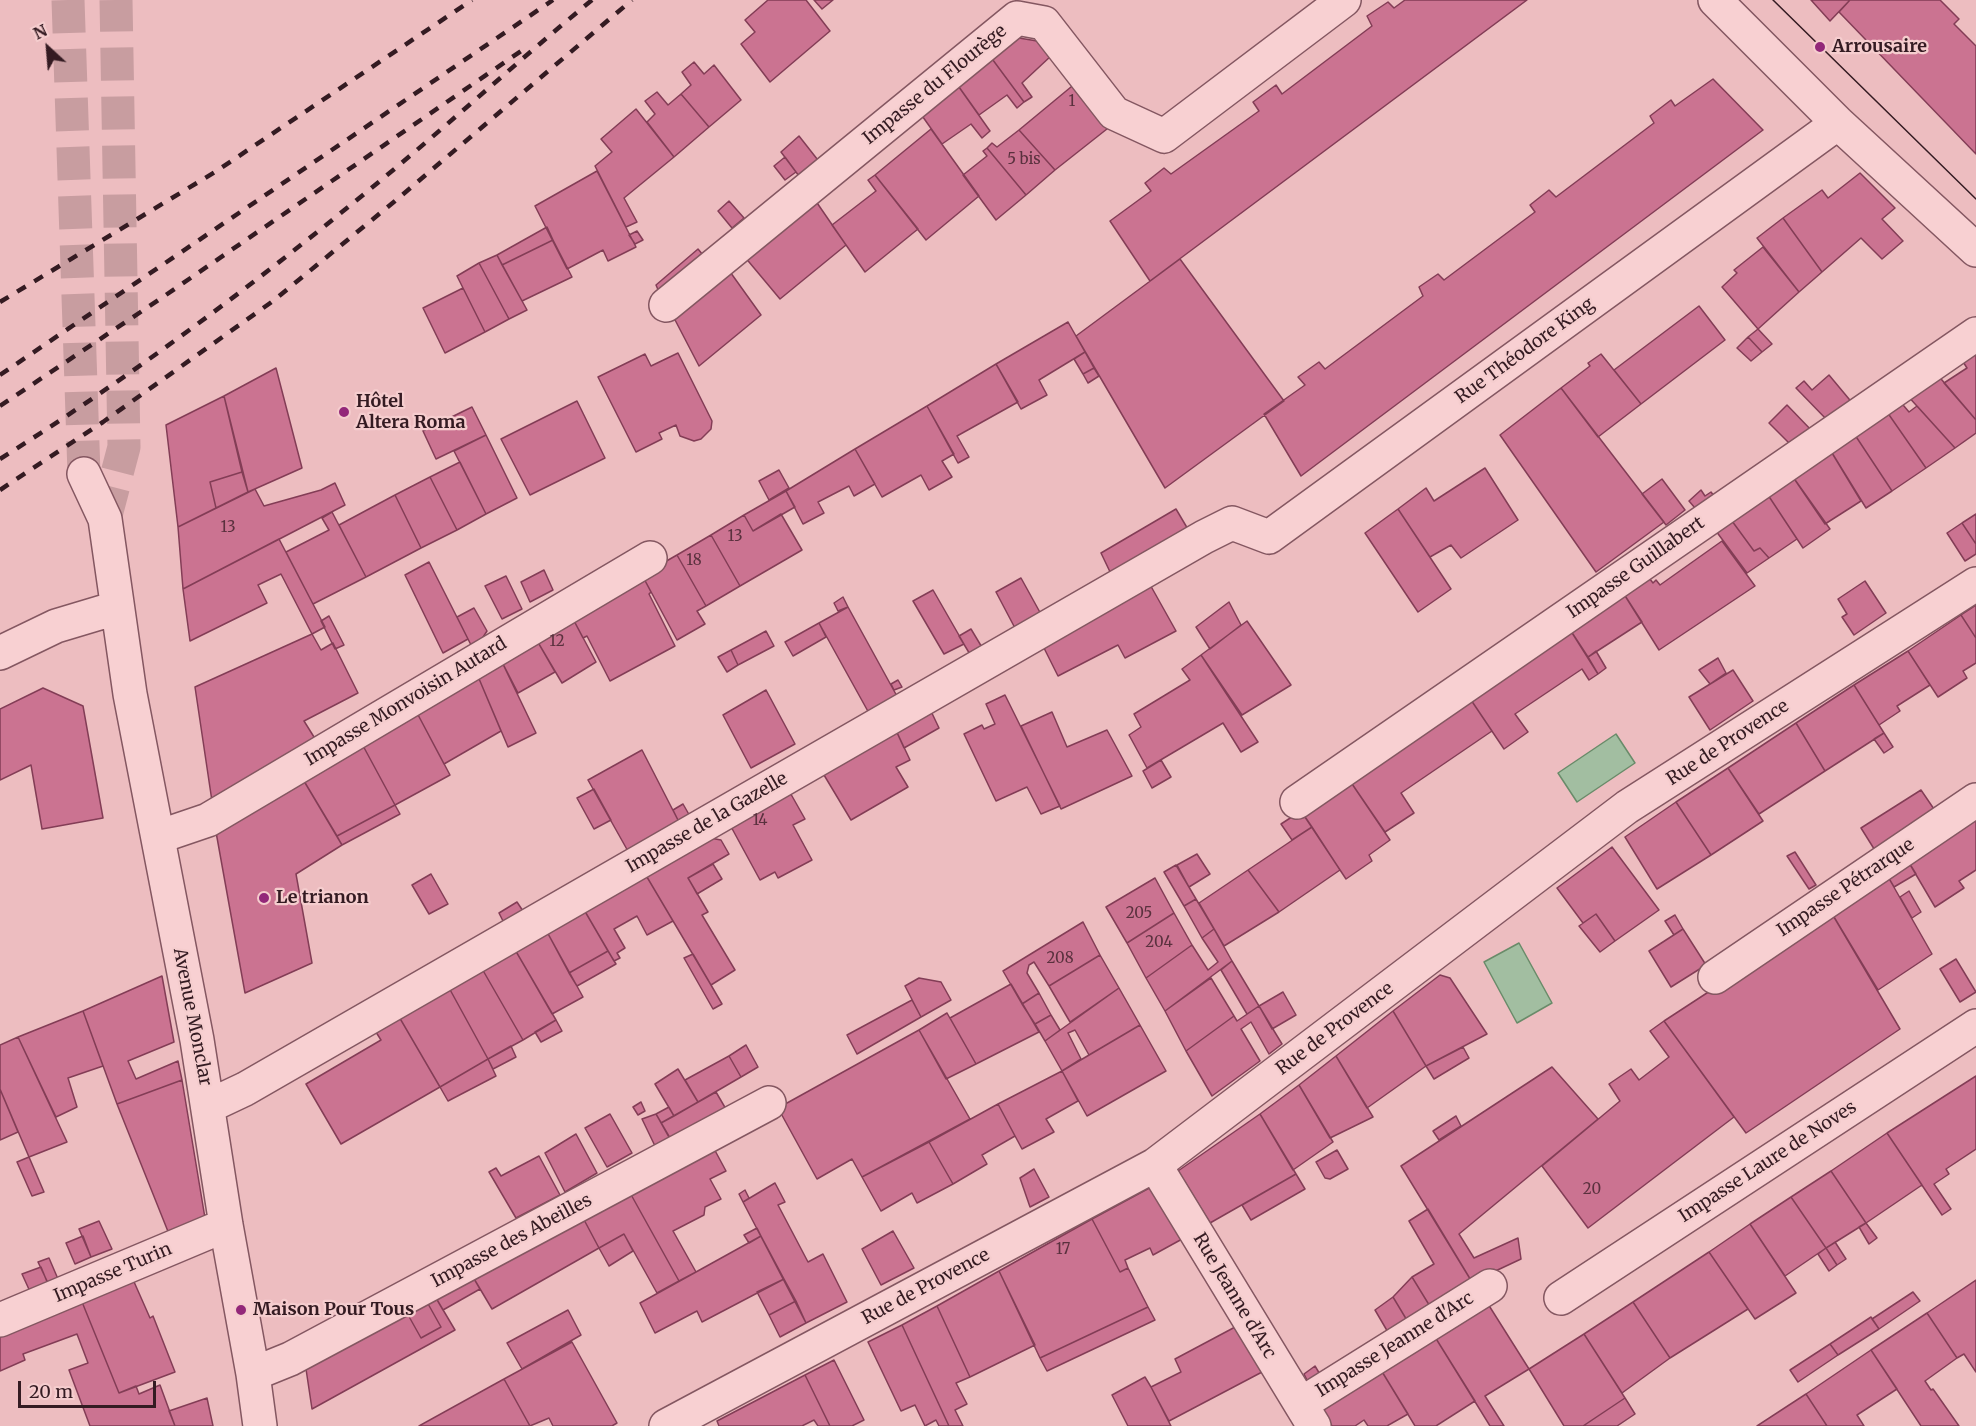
<!DOCTYPE html>
<meta charset="utf-8">
<style>
body{margin:0}
#map{position:relative;width:1976px;height:1426px;overflow:hidden;background:#edbdc0;font-family:Merriweather,serif}
canvas{display:block}
.north{position:absolute;left:18px;top:18px;width:60px;height:60px;-webkit-text-stroke:4px #f5cdce;paint-order:stroke;rotate:334deg;font-size:16px;font-weight:700;line-height:24px;text-align:center;color:#341b22}
.north::after{content:'';display:block;margin:auto;width:21px;height:27px;background:#341b22;clip-path:polygon(50% 0,100% 100%,50% 72%,0 100%)}
.scale{position:absolute;left:18px;top:1381px;width:138px;height:27px;box-sizing:border-box;border:3px solid #341b22;border-top:0;padding-left:8px;font-size:18px;line-height:21px;white-space:nowrap;color:#341b22;-webkit-text-stroke:4px #f5cdce;paint-order:stroke}
</style>
<div id="map">
<canvas width="1976" height="1426"></canvas>
<div class="north">N</div>
<div class="scale">20 m</div>
</div>
<script>
const ctx = document.querySelector('canvas').getContext('2d');
ctx.lineJoin = 'round';
function fillPath(path, color) { ctx.fillStyle = color; ctx.fill(path, 'evenodd'); }
function trace(path, color, width, dash) { ctx.strokeStyle = color; ctx.lineWidth = width; ctx.lineCap = dash ? 'butt' : 'round'; ctx.setLineDash(dash || []); ctx.stroke(path); }
function drawText(font, color, halo, rows, align = 'center') {
  ctx.font = font + ' Merriweather,serif'; ctx.lineWidth = 4.5; ctx.setLineDash([]); ctx.textBaseline = 'middle'; ctx.strokeStyle = halo; ctx.fillStyle = color; for (const [text, x, y, turn = 0] of rows) {
    ctx.save(); ctx.translate(x, y); ctx.rotate((+turn || 0) * Math.PI / 180); ctx.textAlign = isNaN(turn) ? turn : align; if (halo) ctx.strokeText(text, 0, 0); ctx.fillText(text, 0, 0); ctx.restore();
  }
}
const water = new Path2D(`
 M1616,734L1635,763L1577,802L1558,773Z
 M1519,943L1552,1003L1517,1023L1484,962Z`);
const building = new Path2D(`
 M768,0H806L830,31L770,82L741,44L755,32L745,20Z
 M814,0H833L822,9Z
 M1405,0H1527L1150,281L1110,221L1151,191L1145,183L1164,168L1171,174L1259,111L1253,102L1276,85L1282,94L1372,26L1367,16L1388,2L1394,8Z
 M1811,0H1850L1830,21Z
 M1850,0H1940L1959,19L1954,24L1976,46V154L1839,12Z
 M1013,37L1037,41L1043,44L1052,55L1022,83L1032,97L1024,102L987,52Z
 M987,52L1024,102L1017,108L1007,95L979,115L954,80Z
 M694,62L704,74L714,65L741,100L709,127L681,94L691,85L682,72Z
 M1713,79L1763,130L1301,476L1264,414L1305,385L1298,377L1319,362L1325,369L1423,296L1419,287L1438,274L1444,280L1535,212L1530,205L1549,190L1556,197L1654,123L1650,116L1671,100L1675,106Z
 M954,80L990,131L982,138L971,124L942,144L918,110Z
 M1077,82L1112,125L1055,170L1019,130Z
 M657,92L668,105L681,94L709,127L674,157L647,122L655,114L645,101Z
 M636,109L674,157L624,198L637,222L626,227L595,166L612,152L601,139Z
 M931,129L979,196L926,240L875,175Z
 M1019,130L1055,170L1026,195L987,148L992,143L997,147Z
 M799,136L821,164L802,180L781,152Z
 M987,148L1026,195L996,220L963,175L987,156L983,151Z
 M785,157L796,172L785,180L774,166Z
 M597,171L636,247L608,261L603,250L567,269L535,206Z
 M1860,173L1895,208L1882,219L1903,241L1882,259L1861,238L1822,272L1783,218L1822,190L1828,198Z
 M875,175L918,229L865,272L832,225L876,191L868,180Z
 M813,197L846,245L780,299L744,256Z
 M729,201L744,218L732,228L718,211Z
 M1783,218L1822,272L1799,292L1757,238Z
 M547,227L553,240L502,265L497,255Z
 M637,231L643,240L635,244L629,235Z
 M553,240L572,277L522,301L502,265Z
 M1763,247L1799,292L1758,329L1722,287L1737,273L1734,270Z
 M698,249L708,261L662,299L656,285Z
 M497,255L527,310L509,319L479,263Z
 M1180,259L1284,401L1165,488L1076,336Z
 M479,263L509,319L485,332L457,276Z
 M728,269L761,315L699,366L673,316Z
 M463,288L485,332L445,353L423,308Z
 M1699,306L1725,340L1641,404L1614,370Z
 M1068,322L1085,352L1039,380L1047,395L1021,409L996,364Z
 M1758,329L1772,344L1762,352L1748,337Z
 M1748,337L1762,352L1751,361L1737,348Z
 M1976,346V420L1944,383L1967,368L1960,357Z
 M1085,352L1094,368L1083,374L1074,359Z
 M678,353L712,421L711,429L701,439L694,441L680,436L676,425L659,433L662,439L636,452L598,377L645,354L651,366Z
 M1601,354L1641,404L1598,437L1561,388L1590,366L1588,363Z
 M996,364L1018,402L957,436L969,457L958,463L927,406Z
 M276,368L302,468L248,492L224,396Z
 M1094,368L1099,376L1088,383L1083,374Z
 M1936,373L1976,420V433L1955,448L1906,394Z
 M1829,375L1854,405L1829,422L1796,388L1804,381L1812,390Z
 M1561,388L1664,522L1596,572L1500,435Z
 M224,396L242,472L210,482L216,508L178,527L166,425Z
 M1898,399L1909,412L1917,406L1955,448L1926,468L1885,409Z
 M577,401L605,458L530,495L501,439Z
 M1787,405L1814,433L1793,447L1769,423Z
 M927,406L954,454L942,461L952,477L929,490L921,475L882,497L855,449Z
 M472,407L486,435L436,459L423,431Z
 M1885,409L1926,468L1892,491L1853,432Z
 M1853,432L1892,491L1866,508L1829,448Z
 M486,435L517,498L486,514L454,451Z
 M1829,448L1861,501L1825,524L1793,477Z
 M855,449L875,484L854,496L849,486L818,502L824,513L803,524L786,491Z
 M460,462L486,514L457,530L430,477Z
 M1485,468L1518,520L1461,558L1451,545L1430,557L1398,509L1426,488L1434,501Z
 M779,470L789,488L769,500L759,481Z
 M242,472L248,492L216,508L210,482Z
 M430,477L457,530L421,548L395,495Z
 M1793,477L1830,529L1803,548L1768,495Z
 M1662,479L1685,510L1666,525L1642,494Z
 M335,483L345,505L183,589L178,527L255,489L264,506L321,490Z
 M1701,490L1705,496L1711,492L1717,500L1695,508L1689,501Z
 M786,491L795,507L753,531L744,515Z
 M395,495L421,548L366,577L339,525Z
 M1768,495L1797,539L1769,558L1760,548L1754,551L1732,521Z
 M1176,509L1189,531L1112,576L1101,553Z
 M1398,509L1451,589L1418,612L1365,533Z
 M332,512L366,577L313,604L286,552L329,530L322,518Z
 M781,514L802,550L740,586L711,535L744,515L753,531Z
 M1976,514V544L1962,523Z
 M1732,521L1754,551L1760,548L1769,558L1747,573L1716,531Z
 M1962,523L1976,544V554L1965,561L1947,533Z
 M711,535L740,586L706,606L677,555Z
 M279,539L325,627L312,634L281,574L258,585L267,603L190,641L183,589Z
 M1722,541L1755,586L1659,650L1622,591L1646,574L1653,583L1656,580L1660,585Z
 M677,555L706,606L697,611L705,624L677,640L642,575Z
 M429,562L468,639L443,653L405,575Z
 M544,570L553,590L530,602L521,582Z
 M642,575L651,592L649,594L675,646L610,681L587,636L583,638L572,617Z
 M506,576L522,609L502,619L485,586Z
 M1021,578L1042,616L1016,630L996,592Z
 M1148,581L1176,631L1125,658L1118,645L1058,676L1041,642Z
 M1865,581L1886,613L1854,635L1842,617L1847,614L1838,599Z
 M933,590L964,644L944,654L913,601Z
 M1622,591L1642,622L1588,657L1569,628Z
 M843,597L848,607L838,611L834,603Z
 M1229,602L1241,625L1210,649L1196,627Z
 M1976,605V638L1961,615Z
 M848,607L898,698L870,715L819,623Z
 M474,608L487,631L474,651L457,617Z
 M1961,615L1976,638V663L1963,671L1967,678L1938,697L1908,651Z
 M329,616L344,645L335,649L321,621Z
 M572,617L596,662L562,683L536,639Z
 M1247,621L1291,685L1242,715L1201,655Z
 M819,623L826,637L793,656L785,642Z
 M1569,628L1598,674L1589,680L1582,669L1515,714L1528,732L1504,749L1469,697Z
 M971,629L983,649L971,656L959,636Z
 M766,631L774,646L738,665L731,650Z
 M312,634L321,650L333,643L358,693L304,721L319,745L213,808L195,687Z
 M536,639L555,672L518,693L501,660Z
 M731,650L738,665L727,672L718,657Z
 M1596,651L1606,668L1598,674L1588,657Z
 M1908,651L1930,685L1897,706L1900,711L1879,725L1854,685Z
 M1201,655L1258,742L1241,752L1223,723L1147,768L1129,735L1141,727L1134,714L1190,680L1182,669Z
 M1718,658L1726,673L1710,684L1699,670Z
 M501,660L536,733L508,747L477,674Z
 M1733,670L1753,701L1710,730L1689,697Z
 M477,674L501,731L444,764L416,711Z
 M898,680L902,687L894,690L891,684Z
 M1854,685L1884,733L1825,771L1796,723Z
 M43,688L83,706L103,818L42,829L31,765L0,780V709Z
 M766,690L795,744L751,768L723,715Z
 M1005,695L1060,806L1041,814L1027,787L996,801L964,734L982,725L984,729L995,724L986,704Z
 M1469,697L1492,731L1401,793L1414,813L1385,832L1348,778Z
 M929,707L939,728L904,748L894,726Z
 M416,711L450,775L395,805L361,742Z
 M1052,712L1067,747L1107,730L1132,776L1061,809L1021,726Z
 M1796,723L1825,771L1759,814L1728,768Z
 M894,726L910,760L896,767L908,787L851,820L821,770Z
 M1884,733L1893,747L1884,753L1874,739Z
 M361,742L395,805L337,836L301,776Z
 M642,750L680,824L629,853L588,780Z
 M1161,760L1171,777L1152,788L1143,771Z
 M1728,768L1763,821L1711,855L1676,802Z
 M301,776L342,845L296,874L312,963L245,993L216,832Z
 M1348,778L1390,840L1369,855L1372,861L1346,879L1301,811Z
 M594,789L611,820L594,829L577,798Z
 M788,789L805,819L793,825L812,860L778,878L775,872L760,880L729,823Z
 M1921,790L1936,812L1876,852L1861,828Z
 M1676,802L1711,855L1657,889L1625,837Z
 M683,804L691,818L680,824L673,810Z
 M395,805L400,814L342,845L337,836Z
 M1301,811L1312,827L1292,840L1281,824Z
 M1976,816V870L1959,881L1964,888L1935,907L1908,861Z
 M1312,827L1340,870L1279,912L1248,870Z
 M705,837L721,840L729,854L688,878L708,912L702,915L735,970L711,985L644,872Z
 M1612,847L1659,910L1615,941L1596,914L1583,923L1557,888Z
 M1795,852L1816,885L1809,889L1787,856Z
 M1197,854L1210,874L1189,887L1177,865Z
 M1908,861L1916,874L1894,887L1887,875Z
 M713,864L722,879L697,894L688,878Z
 M1176,865L1196,899L1184,906L1164,872Z
 M1248,870L1279,912L1224,946L1199,903Z
 M644,872L673,921L647,935L637,916L614,929L625,948L617,953L620,958L614,961L583,908Z
 M431,874L448,904L429,914L412,885Z
 M1887,875L1932,954L1878,990L1831,912Z
 M1155,878L1174,913L1127,943L1106,907Z
 M1909,891L1921,912L1912,918L1900,897Z
 M1196,899L1214,929L1202,938L1184,906Z
 M517,902L525,914L505,925L499,913Z
 M583,908L608,951L569,973L546,930Z
 M1831,912L1900,1029L1746,1133L1664,1021Z
 M1174,913L1192,945L1146,978L1127,943Z
 M1596,914L1615,941L1600,952L1579,926Z
 M1675,915L1683,929L1674,935L1665,921Z
 M1083,922L1100,955L1049,986L1034,962L1029,965L1027,973L1039,993L1022,1004L1003,971Z
 M1214,929L1232,961L1165,1011L1146,978L1192,945L1208,970L1218,962L1202,938Z
 M1683,929L1706,965L1671,987L1649,951Z
 M546,930L583,997L552,1014L514,948Z
 M514,948L556,1020L523,1040L481,967Z
 M608,951L616,964L577,986L569,973Z
 M693,954L722,1004L713,1009L684,958Z
 M1100,955L1119,988L1070,1022L1049,986Z
 M1956,959L1976,992L1960,1002L1940,969Z
 M1232,961L1259,1006L1247,1014L1221,970Z
 M481,967L523,1040L488,1059L448,986Z
 M1440,975L1450,978L1487,1034L1426,1066L1393,1011Z
 M162,976L174,1042L128,1061L136,1079L178,1061L182,1080L117,1104L83,1011Z
 M919,978L941,982L951,1000L921,1017L905,986Z
 M1211,978L1234,1016L1186,1051L1165,1011Z
 M1011,984L1039,1032L976,1064L950,1018Z
 M448,986L488,1059L440,1087L398,1015Z
 M1119,988L1140,1025L1089,1055L1075,1030L1068,1033L1081,1059L1062,1071L1045,1041Z
 M1283,992L1296,1015L1272,1029L1259,1006Z
 M1039,993L1051,1015L1035,1024L1022,1004Z
 M912,1000L921,1017L857,1054L847,1035Z
 M1259,1006L1282,1044L1269,1054L1251,1022L1241,1029L1260,1061L1212,1096L1186,1051L1234,1016L1237,1021Z
 M83,1011L103,1066L68,1078L77,1107L56,1117L18,1037Z
 M1393,1011L1426,1066L1367,1108L1336,1056Z
 M947,1013L976,1064L946,1079L919,1030Z
 M398,1015L440,1087L341,1144L306,1084L381,1040L374,1029Z
 M1051,1015L1060,1030L1045,1041L1035,1024Z
 M556,1020L562,1031L541,1042L535,1032Z
 M1664,1021L1734,1117L1588,1228L1542,1166L1620,1101L1609,1084L1631,1069L1639,1080L1669,1057L1650,1031Z
 M1140,1025L1166,1071L1087,1116L1062,1071Z
 M919,1030L970,1119L862,1177L852,1159L817,1179L778,1108Z
 M18,1037L67,1142L29,1157L0,1089V1045Z
 M746,1045L758,1067L741,1077L729,1056Z
 M511,1046L516,1057L493,1069L488,1059Z
 M1463,1047L1469,1058L1434,1079L1426,1066Z
 M729,1056L741,1077L698,1102L685,1080Z
 M1336,1056L1373,1117L1330,1138L1299,1085Z
 M488,1059L496,1076L448,1101L440,1087Z
 M1552,1067L1598,1119L1459,1234L1474,1258L1518,1238L1521,1259L1472,1282L1401,1166Z
 M678,1069L698,1102L674,1116L655,1084Z
 M1062,1071L1078,1101L1046,1119L1054,1132L1022,1149L998,1104Z
 M1976,1076V1149L1946,1169L1949,1174L1934,1184L1951,1209L1942,1215L1887,1133Z
 M182,1080L206,1224L171,1239L117,1104Z
 M1299,1085L1333,1142L1293,1170L1260,1114Z
 M0,1089L18,1132L0,1140Z
 M716,1092L730,1116L675,1148L661,1123Z
 M641,1102L645,1111L638,1115L633,1107Z
 M998,1104L1015,1136L982,1155L987,1164L953,1184L929,1142Z
 M669,1107L674,1116L661,1123L656,1114Z
 M610,1114L632,1153L607,1167L585,1128Z
 M656,1114L670,1138L655,1146L642,1119Z
 M1260,1114L1296,1174L1210,1223L1178,1171Z
 M1456,1116L1461,1126L1439,1140L1433,1131Z
 M1887,1133L1922,1185L1866,1223L1831,1171Z
 M576,1134L597,1173L565,1192L545,1153Z
 M929,1142L953,1184L917,1203L912,1193L881,1211L862,1177Z
 M712,1145L726,1171L710,1179L721,1199L705,1207L704,1215L673,1231L696,1272L679,1281L629,1191Z
 M1337,1150L1348,1169L1330,1179L1325,1178L1316,1162Z
 M539,1156L560,1195L516,1218L489,1172L496,1168L501,1176Z
 M29,1157L44,1192L32,1196L17,1162Z
 M1034,1169L1049,1197L1030,1207L1020,1178Z
 M1831,1171L1866,1223L1826,1248L1791,1197Z
 M1296,1174L1305,1189L1251,1220L1242,1205Z
 M775,1183L785,1202L778,1205L808,1262L823,1254L847,1302L806,1323L743,1202Z
 M1153,1186L1184,1238L1153,1255L1150,1248L1125,1260L1128,1268L1120,1272L1092,1219Z
 M745,1190L749,1198L743,1202L739,1194Z
 M629,1191L679,1281L657,1293L624,1234L599,1248L582,1216Z
 M1791,1197L1826,1248L1785,1276L1750,1224Z
 M1428,1209L1472,1282L1431,1308L1412,1277L1434,1264L1409,1221Z
 M582,1216L599,1248L492,1309L473,1277Z
 M1092,1219L1120,1272L1128,1268L1148,1307L1040,1358L999,1271Z
 M99,1221L112,1249L91,1257L79,1229Z
 M1866,1223L1877,1238L1869,1244L1859,1227Z
 M1750,1224L1796,1293L1755,1319L1709,1252Z
 M757,1228L761,1236L749,1243L744,1235Z
 M893,1231L914,1268L881,1285L862,1249Z
 M624,1234L633,1251L609,1266L599,1248Z
 M83,1236L91,1257L75,1264L66,1243Z
 M761,1236L784,1279L702,1322L697,1311L655,1333L640,1303Z
 M1835,1242L1846,1259L1837,1265L1826,1248Z
 M1826,1248L1837,1265L1829,1271L1818,1254Z
 M1709,1252L1748,1309L1670,1358L1633,1302Z
 M49,1258L58,1279L48,1283L38,1262Z
 M41,1267L50,1289L32,1296L22,1274Z
 M999,1271L1035,1345L970,1377L937,1306Z
 M131,1275L150,1318L153,1316L175,1372L119,1393L80,1297Z
 M473,1277L480,1289L443,1310L436,1298Z
 M1412,1277L1431,1308L1408,1322L1393,1297Z
 M784,1279L796,1301L769,1315L757,1292Z
 M1976,1280V1372L1964,1354L1957,1358L1927,1313Z
 M1913,1292L1920,1301L1879,1329L1872,1319Z
 M80,1297L119,1393L136,1386L139,1394L160,1385L175,1426H90L69,1370L88,1363L77,1334L23,1354L25,1360L0,1371V1331Z
 M1393,1297L1408,1322L1389,1334L1375,1310Z
 M436,1298L455,1330L312,1409L306,1369L407,1313L421,1338L441,1327L427,1302Z
 M796,1301L806,1323L780,1337L769,1315Z
 M427,1302L441,1327L421,1338L407,1313Z
 M1633,1302L1670,1358L1622,1393L1584,1334Z
 M1488,1304L1529,1369L1485,1396L1504,1426H1490L1435,1337Z
 M937,1306L970,1377L956,1383L967,1404L955,1410L963,1426H949L902,1325Z
 M1148,1307L1155,1320L1047,1371L1040,1358Z
 M568,1310L581,1335L522,1369L507,1343Z
 M1927,1313L1957,1358L1925,1381L1931,1390L1933,1389L1959,1426H1921L1871,1350Z
 M1871,1317L1879,1329L1838,1355L1830,1344Z
 M902,1325L949,1426H939L936,1420L925,1426L915,1405L901,1411L868,1342Z
 M1237,1326L1264,1371L1169,1421L1151,1387L1181,1372L1175,1359Z
 M1584,1334L1625,1398L1583,1426H1564L1529,1369Z
 M1435,1337L1475,1401L1436,1426H1415L1381,1370Z
 M572,1342L617,1423L612,1426H553L549,1418L530,1426L504,1379Z
 M1830,1344L1838,1355L1798,1382L1790,1370Z
 M1871,1350L1897,1389L1857,1415L1864,1426H1827L1806,1394Z
 M834,1360L864,1420L852,1426H830L805,1375Z
 M1315,1366L1321,1376L1309,1384L1304,1374Z
 M1381,1370L1408,1414L1387,1426H1368L1364,1420L1355,1426H1332L1320,1407Z
 M805,1375L830,1426H818L814,1420L802,1426H719L717,1421Z
 M1145,1377L1151,1387L1171,1426H1128L1112,1395Z
 M504,1379L530,1426H419Z
 M1806,1394L1827,1426H1757Z
 M207,1398L213,1426H175L169,1411Z
 M1625,1398L1635,1414L1617,1426H1583Z`);
const minorTunnel = new Path2D(`
 M68,0L84,474
 M105,519L124,447L116,0`);
const minor = new Path2D(`
 M1715,0L1838,123L1976,250
 M666,305L1017,18L1044,23L1114,113L1164,136L1344,0
 M84,474L105,519L130,694L197,1040L226,1225L253,1374L260,1426
 M0,653L56,626L116,608
 M1297,802L1976,334
 M158,837L208,820L650,558
 M1715,977L1976,800
 M209,1106L245,1089L1204,537L1232,523L1269,537L1838,123
 M1155,1165L1314,1426
 M1561,1298L1976,1026
 M0,1320L226,1225
 M253,1374L290,1359L769,1103
 M1301,1404L1490,1286
 M666,1426L1155,1165L1627,807L1976,584`);
const tram = new Path2D(`
 M1773,0L1976,199`);
const rail = new Path2D(`
 M0,302L215,172L472,0
 M0,375L553,0
 M0,406L160,299L524,49
 M0,459C137,373 267,275 392,171C459,115 524,56 592,0
 M0,490L103,422L273,301L395,201L632,0`);
const markers = [
 [1820,47,6,"#932779"],
 [344,412,6,"#932779"],
 [264,898,6,"#932779"],
 [241,1310,6,"#932779"]
];
const numberNames = [
 ["1",1072,102],
 ["5 bis",1024,160],
 ["13",228,528],
 ["13",735,537],
 ["18",694,561],
 ["12",557,642],
 ["14",760,821],
 ["205",1139,914],
 ["204",1159,943],
 ["208",1060,959],
 ["20",1592,1190],
 ["17",1063,1250]
];
const poiNames = [
 ["Arrousaire",1832,47],
 ["Hôtel",356,402],
 ["Altera Roma",356,423],
 ["Le trianon",276,898],
 ["Maison Pour Tous",253,1310]
];
const streetNames = [
 ["Impasse du Flourège",935,85,-39],
 ["Rue Théodore King",1525,351,-36],
 ["Impasse Guillabert",1636,568,-35],
 ["Impasse Monvoisin Autard",406,702,-31],
 ["Rue de Provence",1728,743,-33],
 ["Impasse de la Gazelle",707,823,-30],
 ["Impasse Pétrarque",1846,888,-34],
 ["Avenue Monclar",192,1017,79],
 ["Rue de Provence",1335,1029,-37],
 ["Impasse Laure de Noves",1768,1162,-33],
 ["Impasse des Abeilles",512,1241,-28],
 ["Impasse Turin",113,1273,-23],
 ["Rue de Provence",926,1287,-28],
 ["Rue Jeanne d'Arc",1234,1296,59],
 ["Impasse Jeanne d'Arc",1395,1345,-32]
];
fillPath(water, '#a2bea1');
trace(water, '#698b69', 1.5);
fillPath(building, '#cb7391');
trace(building, '#833d56', 1.5);
trace(minorTunnel, '#c89da0', 33, [33, 16]);
trace(minor, '#845761', 36);
trace(minor, '#f8d0d2', 33);
trace(tram, '#341b22', 1.5);
trace(rail, '#341b22', 4.5, [10, 10]);
for (const [x, y, r, color] of markers) { const dot = new Path2D(); dot.arc(x, y, r, 0, 2 * Math.PI); ctx.fillStyle = color; ctx.fill(dot); trace(dot, '#f5cdce', 2); }
drawText('15px', '#5a313e', null, numberNames);
drawText('bold 18px', '#341b22', '#f5cdce', poiNames, 'left');
drawText('18px', '#341b22', '#f5cdce', streetNames);
</script>
